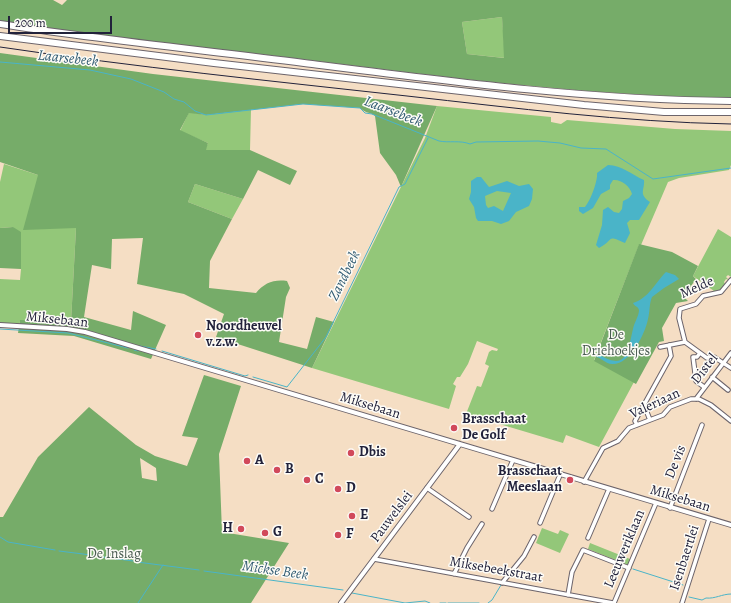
<!DOCTYPE html>
<style>
body{margin:0}
#map{position:relative;width:731px;height:603px;overflow:hidden;background:#f5dec4;font-family:Alegreya,serif}
canvas{display:block}
.scale{position:absolute;left:8px;top:16px;width:104px;height:18px;box-sizing:border-box;border:2px solid #22223b;border-top:0;padding-left:5px;font-size:12px;line-height:14px;white-space:nowrap;color:#22223b;-webkit-text-stroke:3px #fdfcf7;paint-order:stroke}
</style>
<div id="map">
<canvas width="731" height="603"></canvas>
<div class="scale">200 m</div>
</div>
<script>
const ctx = document.querySelector('canvas').getContext('2d');
ctx.lineJoin = 'round';
function fillPath(path, color) { ctx.fillStyle = color; ctx.fill(path, 'evenodd'); }
function trace(path, color, width, dash) { ctx.strokeStyle = color; ctx.lineWidth = width; ctx.lineCap = dash ? 'butt' : 'round'; ctx.setLineDash(dash || []); ctx.stroke(path); }
function drawText(font, color, halo, rows, align = 'center') {
  ctx.font = font + ' Alegreya,serif'; ctx.lineWidth = 3; ctx.setLineDash([]); ctx.textBaseline = 'middle'; ctx.strokeStyle = halo; ctx.fillStyle = color; for (const [text, x, y, turn = 0] of rows) {
    ctx.save(); ctx.translate(x, y); ctx.rotate((+turn || 0) * Math.PI / 180); ctx.textAlign = isNaN(turn) ? turn : align; if (halo) ctx.strokeText(text, 0, 0); ctx.fillText(text, 0, 0); ctx.restore();
  }
}
const green = new Path2D(`
 M502,17L505,58L467,54L462,22Z
 M437,106L551,117V122L561,124L567,120L675,129L731,131V165L729,170L679,178L668,182L641,245H639L594,360L634,382L599,447L566,435L563,443L466,414L477,386L481,387L489,366L485,364L489,352L492,350L497,351L498,349L477,341L468,364L460,377H457L453,384L456,386L449,409L312,368L425,138Z
 M251,109L250,150H205L208,143L180,131L189,112L206,115Z
 M4,164L38,175L76,228L71,322L20,321L19,325L0,323V279L20,280L21,269L13,227L0,228V182Z
 M195,184L243,199L232,219L188,202Z
 M718,229L731,237V277L728,275L726,277L729,280L726,279L724,282L725,284L719,292L714,291L693,276Z
 M542,528L558,534L560,530L569,534L560,553L536,543Z
 M590,543L630,559L628,565L588,549Z`);
const forest = new Path2D(`
 M0,0H53L62,5L67,0H731V98C588,96 443,77 301,59C200,47 100,37 0,21ZM502,17L504,58L467,54L462,22Z
 M0,53L153,74L437,106L401,187L396,175L380,153L375,116C370,112 365,113 360,108L303,104L206,115L189,113L180,130L208,143L206,150H250L297,171L290,185L258,170L243,199L195,184L188,202L232,219L210,261L209,288L256,293C264,283 274,279 287,281L290,288L286,297L279,342L307,349L316,317L334,322L312,368L216,337L224,314L184,294L137,284L143,238L112,239L111,269L92,265L84,317L131,330L133,311L166,325L151,359L74,336L18,333L20,320L71,322L76,228L23,230L38,175L0,162Z
 M13,227L21,232V269L0,268V228Z
 M639,244L672,252L698,266L693,276L696,279L686,293L688,294L685,298L688,301L676,303L662,328L664,341L659,342L636,384L594,361Z
 M204,375L241,386L219,454L222,532L289,543L251,603H0V517H3L38,457L89,407L136,445L155,456L187,466L198,438L182,436ZM140,458L156,468L157,481L142,478Z`);
const water = new Path2D(`
 M608,165C622,165 632,175 644,180C645,190 638,194 650,202L639,220H630L627,223L630,233L625,243C605,234 615,240 599,248L596,245L602,225L603,210L608,207L614,212L619,213L622,209L623,201L629,198L632,194C630,186 621,179 613,180L610,185V189L601,194L593,208L583,214L579,211V207H585C591,200 598,180 597,173Z
 M477,177H481L489,187L507,181L519,186L529,184L533,189L532,199L529,206L516,212L509,221L501,224L492,221H478L476,218L474,207L469,199L471,192V181ZM497,191L511,193L503,211L494,206L488,208L486,205L485,196Z
 M666,272L675,275L679,279L664,288L652,297C649,304 650,312 648,319C645,334 630,365 612,364C606,364 600,357 596,357L599,350H601L600,355C628,372 628,349 633,329C634,323 639,316 639,310C638,306 635,307 633,303C649,298 655,283 666,272Z`);
const stream = new Path2D(`
 M0,62L90,70L131,79L164,92L174,99L184,102L195,111L206,115L303,104L360,108L365,113L372,114L439,141C449,143 460,140 470,144L476,142L538,141L560,143L581,148L606,149L653,179L731,168
 M0,329L68,333L128,348
 M140,346L156,349
 M134,350L138,351
 M162,351L245,376L248,375
 M253,377L287,387L326,337L399,187L405,184L428,138
 M0,537L8,542L55,550
 M59,551L91,555
 M95,556L133,561
 M137,562L199,570
 M633,569L683,585
 M204,571L343,590
 M352,593L405,603L425,601L430,603
 M689,597L702,600L706,598C715,599 722,594 731,594
 M138,603L163,565
 M440,603H446
 M448,603H479
 M488,603L492,600L501,585`);
const minor = new Path2D(`
 M685,342L679,318L680,309L696,304L703,296L721,292L731,280
 M660,347L685,342L707,358L714,357L731,368
 M700,353L697,357H693L696,381L704,387
 M712,377L728,390
 M696,399L731,353
 M644,405L650,420
 M637,425L635,421L671,356L669,345
 M584,482L603,448L618,441L629,428L663,415L670,407L691,399H699L711,405L731,421
 M427,488L469,517
 M670,508L702,425
 M492,509L513,460
 M540,523L560,475
 M588,538L609,489
 M374,559L613,603
 M454,574L467,548L482,524
 M502,583L524,556L534,537
 M568,595L572,572L583,550L629,568
 M614,603L656,503
 M682,603L709,519`);
const tertiary = new Path2D(`
 M0,325L67,329L85,332L731,525
 M341,603L460,444`);
const motorway = new Path2D(`
 M0,24C101,40 203,50 304,63C446,81 589,100 731,101
 M0,36L214,63L584,105L664,112H731`);
const rail = new Path2D(`
 M0,47C135,67 271,81 407,96C515,108 623,122 731,124`);
const markers = [
 [198,335,4,"#d1495b"],
 [454,428,4,"#d1495b"],
 [351,453,4,"#d1495b"],
 [247,461,4,"#d1495b"],
 [277,470,4,"#d1495b"],
 [307,480,4,"#d1495b"],
 [570,480,4,"#d1495b"],
 [338,489,4,"#d1495b"],
 [352,516,4,"#d1495b"],
 [241,529,4,"#d1495b"],
 [265,533,4,"#d1495b"],
 [338,535,4,"#d1495b"]
];
const streetNames = [
 ["Melde",697,288,-24],
 ["Miksebaan",57,320,6],
 ["Distel",705,369,-52],
 ["Valeriaan",655,404,-25],
 ["Miksebaan",370,406,17],
 ["De vis",676,462,-68],
 ["Miksebaan",680,499,17],
 ["Pauwelslei",392,517,-53],
 ["Leeuweriklaan",625,549,-67],
 ["Isenbaertlei",685,558,-72],
 ["Miksebeekstraat",496,570,10]
];
const poiNames = [
 ["Noordheuvel",206,327],
 ["v.z.w.",206,343],
 ["Brasschaat",462,420],
 ["De Golf",462,436],
 ["Dbis",359,453],
 ["A",255,461],
 ["B",285,470],
 ["Brasschaat",562,472,"right"],
 ["Meeslaan",562,488,"right"],
 ["C",315,480],
 ["D",346,489],
 ["E",360,516],
 ["H",233,529,"right"],
 ["G",273,533],
 ["F",346,535]
];
const parkNames = [
 ["De",616,336],
 ["Driehoekjes",616,352],
 ["De Inslag",114,555]
];
const waterNames = [
 ["Laarsebeek",68,59,6],
 ["Laarsebeek",393,112,21],
 ["Zandbeek",345,276,-64],
 ["Mickse Beek",275,571,8]
];
fillPath(green, '#93c779');
fillPath(forest, '#76ac69');
fillPath(water, '#4ab4c8');
trace(stream, '#4ab4c8', 1);
trace(minor, '#6c646b', 5.5);
trace(tertiary, '#6c646b', 6);
trace(motorway, '#6c646b', 8);
trace(minor, '#fff', 3.5);
trace(tertiary, '#fff', 4);
trace(motorway, '#fff', 6);
trace(rail, '#22223b', 1);
for (const [x, y, r, color] of markers) { const dot = new Path2D(); dot.arc(x, y, r, 0, 2 * Math.PI); ctx.fillStyle = color; ctx.fill(dot); trace(dot, '#fdfcf7', 1.5); }
drawText('14px', '#22223b', '#fdfcf7', streetNames);
drawText('bold 14px', '#22223b', '#fdfcf7', poiNames, 'left');
drawText('14px', '#4a5c51', '#fdfcf7', parkNames);
drawText('italic 15px', '#325c73', '#fdfcf7', waterNames);
</script>
